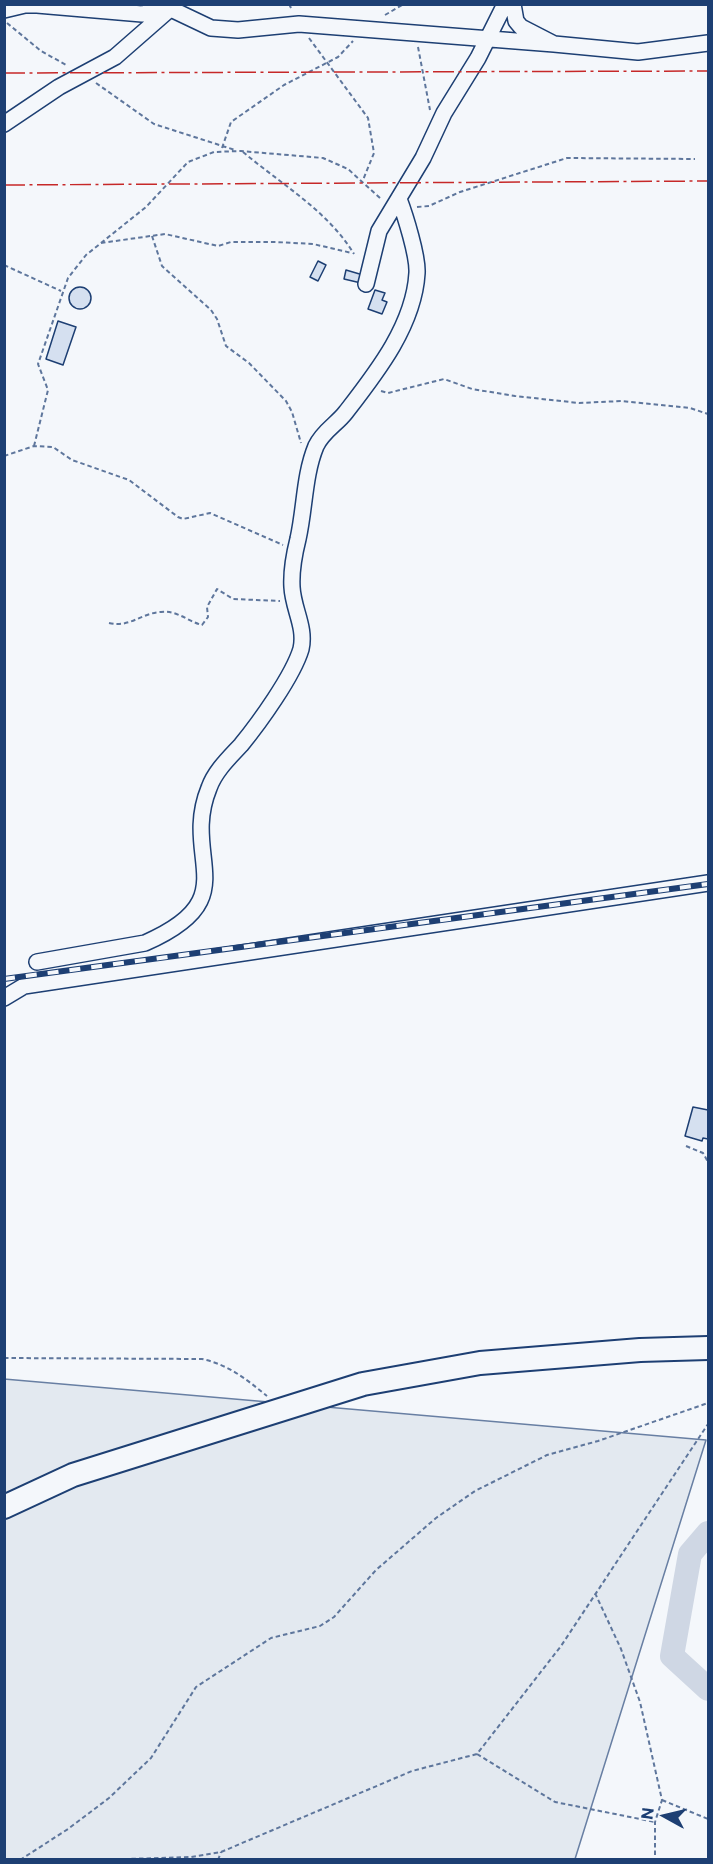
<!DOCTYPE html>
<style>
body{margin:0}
#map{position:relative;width:713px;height:1864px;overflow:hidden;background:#f4f7fb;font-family:Commissioner,sans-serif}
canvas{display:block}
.frame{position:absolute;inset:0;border:6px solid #1d3f73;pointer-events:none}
.north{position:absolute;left:635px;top:1786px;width:60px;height:60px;-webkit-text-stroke:4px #f4f7fb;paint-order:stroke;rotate:278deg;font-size:16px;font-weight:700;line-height:24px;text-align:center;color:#1d3f73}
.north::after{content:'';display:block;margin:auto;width:21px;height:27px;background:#1d3f73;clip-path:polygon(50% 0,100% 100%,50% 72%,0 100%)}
</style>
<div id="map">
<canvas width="713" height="1864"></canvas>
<div class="frame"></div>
<div class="north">N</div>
</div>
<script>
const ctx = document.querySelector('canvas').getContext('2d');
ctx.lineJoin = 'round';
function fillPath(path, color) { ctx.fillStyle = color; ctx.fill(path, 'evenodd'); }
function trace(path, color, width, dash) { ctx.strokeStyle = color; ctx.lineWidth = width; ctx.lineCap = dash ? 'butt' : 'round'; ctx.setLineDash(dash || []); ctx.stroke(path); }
const green = new Path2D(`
 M4,1379L706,1440L575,1859H5Z`);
const river = new Path2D(`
 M708,1533L690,1554L672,1656L708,1689`);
const building = new Path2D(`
 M318,261L326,265L318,281L310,277Z
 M346,270L363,275L361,283L344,279Z
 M69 298a11 11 0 1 1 22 0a11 11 0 1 1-22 0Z
 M375,290L385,293L382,300L387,302L382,314L368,309Z
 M58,321L76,327L63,365L46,359Z
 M693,1107L708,1110V1139L703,1138L702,1141L685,1136Z`);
const path = new Path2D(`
 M289,4L292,10
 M385,15L404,4
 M7,23L41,51L68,66
 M309,38L368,118L374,153L363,180
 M418,47L430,110
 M96,83L154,124L235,150
 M222,148L231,122L284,85L338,57L353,41
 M243,152C281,184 328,211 354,254
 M417,207L429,206L460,192L567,158L695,159
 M152,236L162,266L211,310L217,319L226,346L249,363L286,401L292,412L301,443
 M101,243L165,234L218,246L231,242H276L313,244L352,253
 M4,265L61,291
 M381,391L388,393L444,379L472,389L515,396L579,403L622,401L690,408L708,414
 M34,446L48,390L38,364L68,278L86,255L146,207L188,162L214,152L241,151L323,158L348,169L381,199
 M4,456L34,446L53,447L72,460L129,480L178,517L183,519L210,513L283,545
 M109,623C130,628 141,613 161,612C177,610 187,621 202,625L208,617L207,607L217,589L233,599L280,601
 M686,1146L703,1153L708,1162
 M4,1358L202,1359C229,1365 246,1379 267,1396
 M595,1593L621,1649L640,1702L662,1800L655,1822V1860
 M477,1754L555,1802L655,1822
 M662,1800L708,1819
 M20,1860L68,1829L109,1798L151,1758L196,1687L271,1638L320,1626L334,1617L376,1570L436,1518L475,1491L547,1455L598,1441L708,1403
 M94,1860L191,1857L221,1852L412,1771L477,1754L561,1646L708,1424
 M218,1860L221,1852`);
const minor = new Path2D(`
 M513,4L516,21L521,27L554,44L638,52L708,43
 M4,10L25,5H37L142,14L171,9L211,28L238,30L299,24L554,44
 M4,124L59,87L115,57L171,8
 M366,284L379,231L423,158L444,113L478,58L505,4
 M37,962L145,943C248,898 180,859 209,788C215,771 229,758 241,745C259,723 293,676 301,649C306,627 293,609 292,587C291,570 294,555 298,539C305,508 304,475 316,446C323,431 337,424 346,412C377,372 414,325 417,273C418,256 405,215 399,199
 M4,998L24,986L708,883`);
const highway = new Path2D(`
 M4,1507L73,1475L363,1384L480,1363L640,1350L708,1348`);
const rail = new Path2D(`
 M4,979L708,884`);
const power = new Path2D(`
 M4,73L708,71
 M4,185L708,181`);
fillPath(green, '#e3e9f0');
trace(green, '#687fa3', 1.5);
trace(river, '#cfd7e4', 24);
fillPath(building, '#d5e0f0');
trace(building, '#1d3f73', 1.5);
trace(minor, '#1d3f73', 18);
trace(highway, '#1d3f73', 26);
trace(path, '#5e769c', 2, [4.5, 3]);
trace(minor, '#f4f7fb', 15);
trace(highway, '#f4f7fb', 22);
trace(rail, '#1d3f73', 6);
trace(rail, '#f4f7fb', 4, [11]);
trace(power, '#c62828', 1.5, [21, 4.5, 3, 4.5]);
</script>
